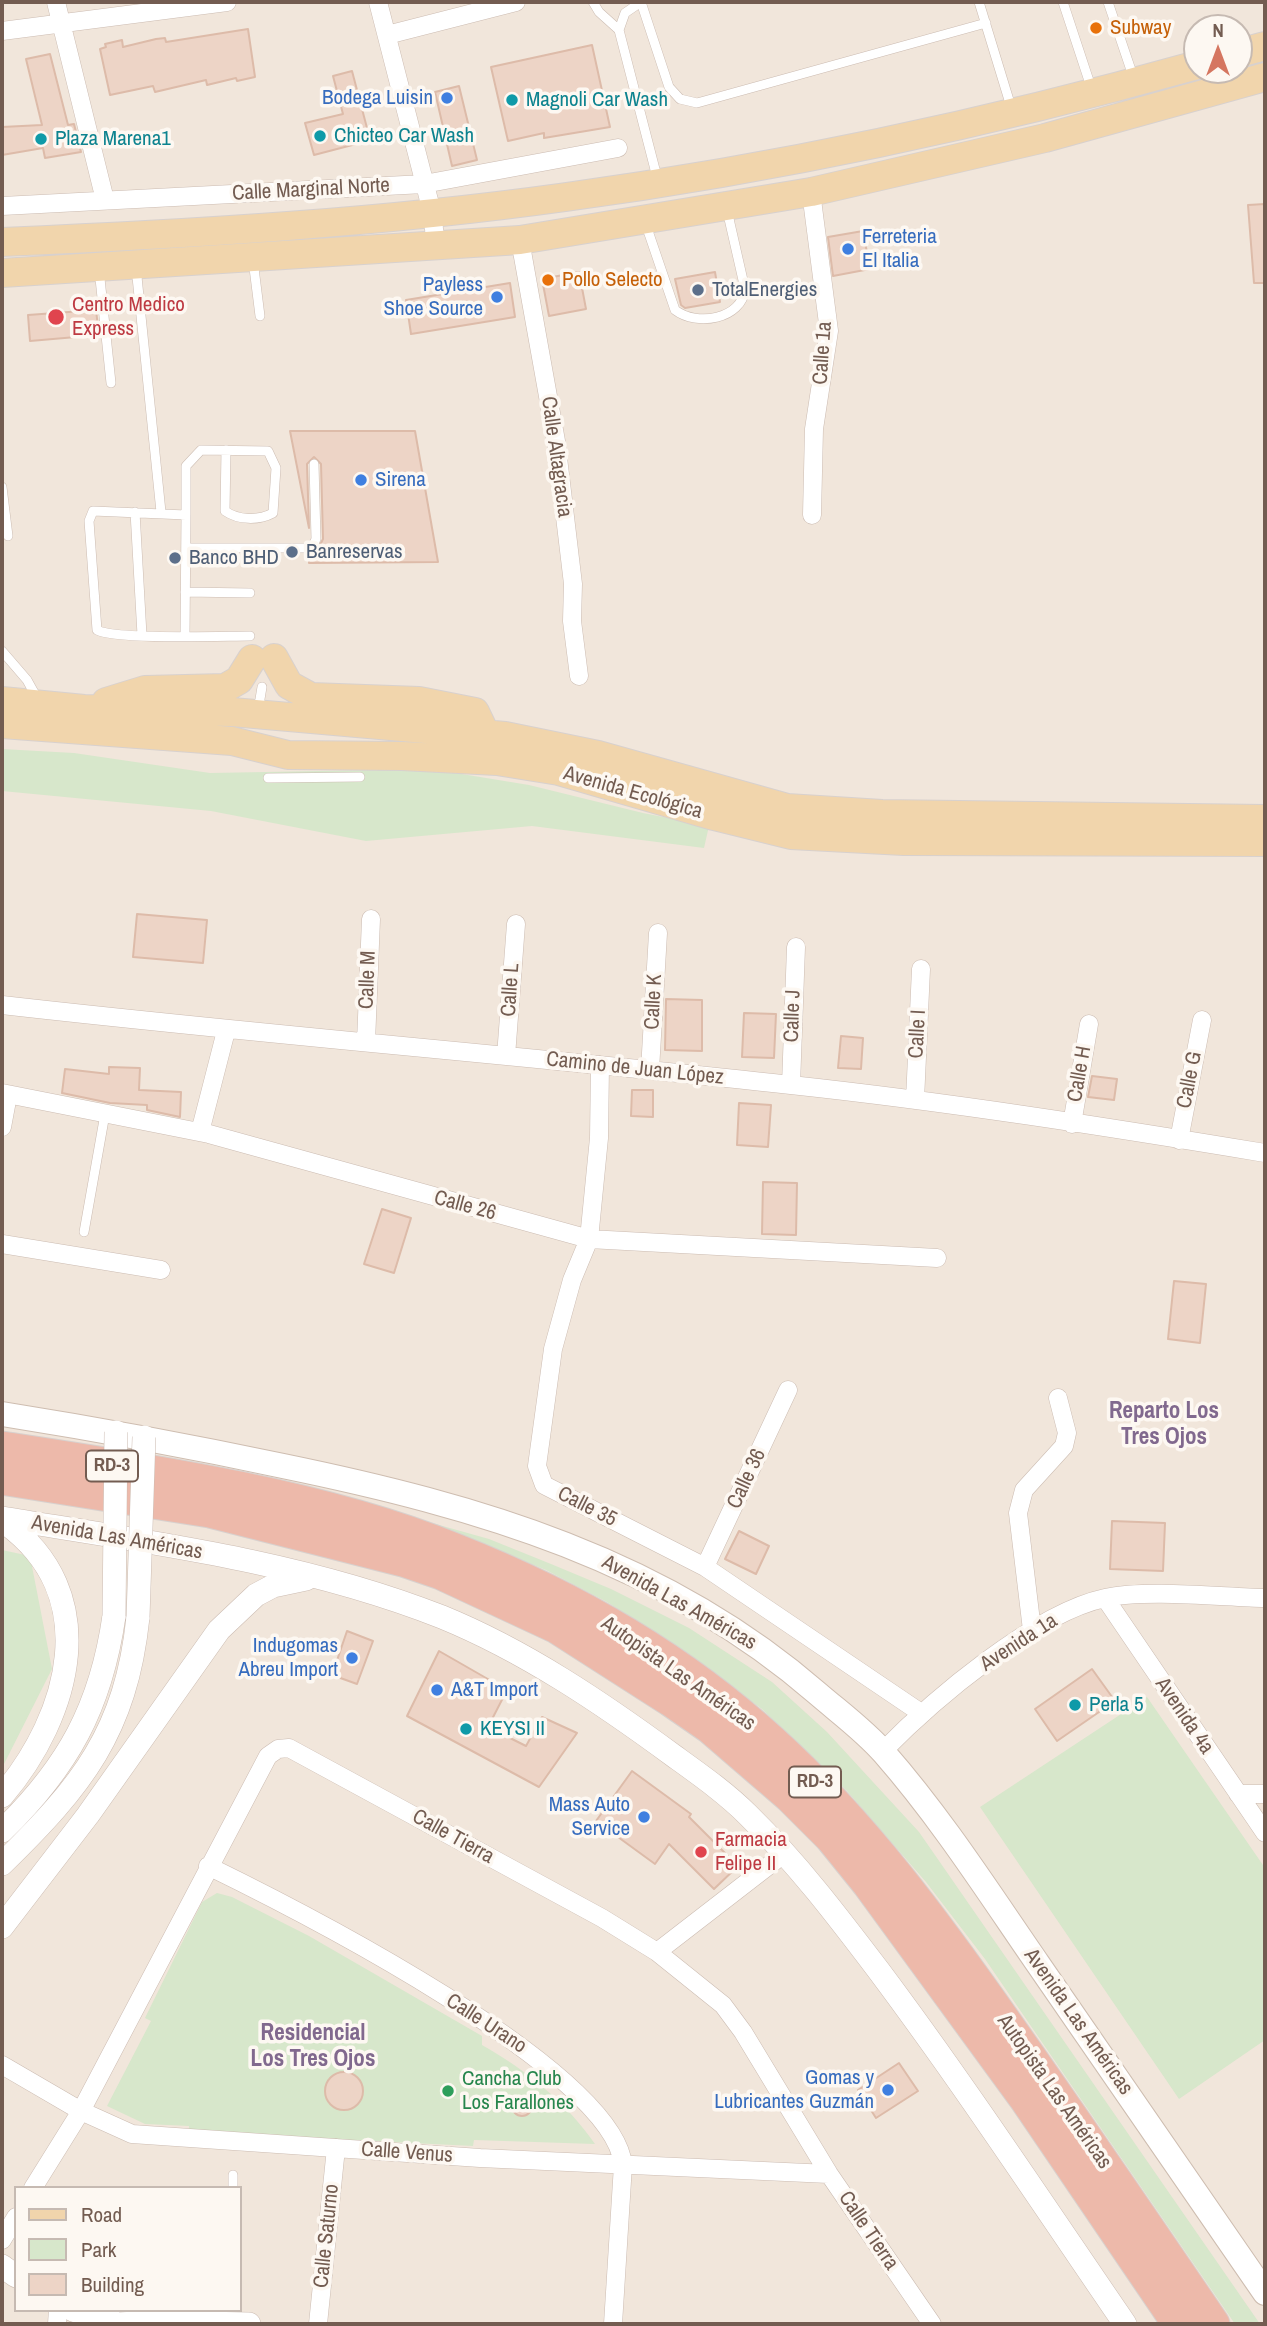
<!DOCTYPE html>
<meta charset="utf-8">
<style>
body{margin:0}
#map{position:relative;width:1267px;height:2326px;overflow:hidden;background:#faf4ec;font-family:"Archivo Narrow",sans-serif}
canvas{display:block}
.frame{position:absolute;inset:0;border:4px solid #735c51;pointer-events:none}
.legend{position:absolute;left:14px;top:2186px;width:228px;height:126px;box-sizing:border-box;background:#fdf8f2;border:2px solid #c6bab2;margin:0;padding:9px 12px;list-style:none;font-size:21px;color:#735c51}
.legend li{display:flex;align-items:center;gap:14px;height:35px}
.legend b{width:35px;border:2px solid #c6bab2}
.north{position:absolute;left:1183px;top:14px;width:70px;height:70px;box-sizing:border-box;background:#fdf8f2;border:2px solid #c6bab2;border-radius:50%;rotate:0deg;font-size:19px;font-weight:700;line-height:28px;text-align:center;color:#735c51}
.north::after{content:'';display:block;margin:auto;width:24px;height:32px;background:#d57660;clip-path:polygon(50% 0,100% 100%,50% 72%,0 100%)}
</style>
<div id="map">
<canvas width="1267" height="2326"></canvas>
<div class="frame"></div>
<ul class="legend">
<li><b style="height:9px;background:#f1d5ac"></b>Road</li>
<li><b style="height:19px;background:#d7e7cb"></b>Park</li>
<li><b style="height:19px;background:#edd4c6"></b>Building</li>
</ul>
<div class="north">N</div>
</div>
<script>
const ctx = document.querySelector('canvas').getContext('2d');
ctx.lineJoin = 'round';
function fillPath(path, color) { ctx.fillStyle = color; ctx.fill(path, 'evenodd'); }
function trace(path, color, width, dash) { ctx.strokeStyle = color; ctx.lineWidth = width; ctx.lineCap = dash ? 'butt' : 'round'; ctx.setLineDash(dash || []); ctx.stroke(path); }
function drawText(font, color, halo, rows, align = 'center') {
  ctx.font = font + ' "Archivo Narrow",sans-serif'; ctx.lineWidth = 7; ctx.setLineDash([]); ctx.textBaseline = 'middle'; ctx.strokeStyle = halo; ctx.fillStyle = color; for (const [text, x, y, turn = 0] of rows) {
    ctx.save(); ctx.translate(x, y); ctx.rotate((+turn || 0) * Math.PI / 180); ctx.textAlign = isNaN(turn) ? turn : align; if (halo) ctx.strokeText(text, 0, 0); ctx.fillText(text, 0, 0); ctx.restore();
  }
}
const residential = new Path2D(`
 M2,2H1265V2324H2ZM1197,28H1239V70H1197ZM16,2188H240V2310H16Z`);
const green = new Path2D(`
 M2,749L74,753L210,773L431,769L529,785L643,813L709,826L704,848L532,826L366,841L211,811L2,791Z
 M432,1523L489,1539L551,1564L611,1589L689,1628L772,1682L827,1732L919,1832L1260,2324H1235L985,1959L926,1882L847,1791L762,1709L676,1646L607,1602L546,1570Z
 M2,1550L30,1556L52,1669L2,1768Z
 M1147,1697L1265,1868V2040L1179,2099L980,1807Z
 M217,1893L232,1897L309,1936L482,2036V2045C526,2070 566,2102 595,2144L474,2140L473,2146L189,2132V2126L145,2124L107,2106L151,2021L145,2018L202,1902Z`);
const building = new Path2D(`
 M248,29L255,77L237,81L236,78L207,85L206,80L155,92L153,86L110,95L100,49L106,47L105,44L122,40L123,47L156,39L165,38L166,42Z
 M592,45L610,127L544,138V133L508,141L491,67Z
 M50,54L68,125L74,124L81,152L45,158L43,148L2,155V127L42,125L26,59Z
 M352,71L367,128L360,143L314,155L305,123L343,114L333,76Z
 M459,86L477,160L452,166L435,92Z
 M1265,204V283H1254L1248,205Z
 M863,231L870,269L833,276L828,237Z
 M579,272L586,309L549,316L542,279Z
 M715,272L720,302L685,308L681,305L675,279Z
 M510,283L515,317L411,334L406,300Z
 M96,310L99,335L30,341L28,315Z
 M290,431H415L438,562L309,563V555L316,553L323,539L321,464L314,457L307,464L309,528Z
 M137,914L207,920L203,963L133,957Z
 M666,999L702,1000V1051L665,1050Z
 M744,1013L776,1014L774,1058L742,1057Z
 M841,1036L863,1038L861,1069L838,1068Z
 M109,1067L140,1068L139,1090L181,1092L180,1117L147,1110V1105L110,1103L62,1093L65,1069L109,1074Z
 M1092,1076L1117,1079L1114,1100L1088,1097Z
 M632,1090H653V1117L631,1116Z
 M739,1103L771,1105L768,1147L737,1145Z
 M763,1182L797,1183L796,1235L762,1234Z
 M382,1209L411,1218L394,1273L364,1264Z
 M1174,1281L1206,1284L1200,1343L1168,1339Z
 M1112,1521L1165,1523L1163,1571L1110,1569Z
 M739,1531L769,1546L756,1574L725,1559Z
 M347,1631L373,1641L357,1684L332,1675Z
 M439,1651L507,1690L488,1727L526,1746L542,1717L577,1733L539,1787L407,1716Z
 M1092,1669L1115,1701L1057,1741L1035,1709Z
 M632,1771L691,1814L689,1817L738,1866L714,1889L669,1844L655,1864L596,1821Z
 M899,2063L918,2091L876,2118L858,2090Z
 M325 2091a19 19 0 1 1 38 0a19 19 0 1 1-38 0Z
 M512 2106a10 10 0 1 1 20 0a10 10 0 1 1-20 0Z`);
const service = new Path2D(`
 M593,2L599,12L619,30
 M641,2L669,87L680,99L697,103L986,23
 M641,2L625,13L619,30L658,181
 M979,2L1012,110
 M1063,2L1092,90
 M1108,2L1134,79
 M645,222L675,310C697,327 742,319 745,289L727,210
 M253,260L260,316
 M136,267L161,512
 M99,269L111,383
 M2,487L8,536
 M135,512L142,635
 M186,515V466L201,450L268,451L276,468L273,513C258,521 238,520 225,511L226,450
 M186,548H312L316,539L314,464
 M185,592L250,593
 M185,636L186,515L93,511L89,521L97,630C115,640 223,636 250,636
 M2,651L27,680L37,698
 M258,711L262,687
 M268,778L360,777
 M84,1232L105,1114
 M233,2188V2175`);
const minor = new Path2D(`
 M56,2L105,200
 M378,2L432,212L436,246
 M2,31L227,2
 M387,35L516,2
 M811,192L829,331L814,429L812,515
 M2,206L424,184L618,148
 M520,240L556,441L573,584L572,621L579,676
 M2,1005C264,1035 528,1056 791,1085C949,1102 1108,1127 1265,1153
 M366,1042L371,919
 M506,1056L516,924
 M600,1065L599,1138L589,1239L572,1280L553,1349L537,1466L544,1485L705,1567L921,1713
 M650,1070L658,933
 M791,1085L796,947
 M2,1093L209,1134L589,1239L937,1258
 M915,1100L921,969
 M1072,1124L1089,1024
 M2,1127L8,1095
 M200,1132L226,1031
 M1179,1140L1202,1020
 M2,1244L161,1270
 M705,1567L788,1390
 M1105,1598L1265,1833
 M1032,1630L1018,1513L1024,1490L1064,1446L1067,1433L1058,1398
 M883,1751C933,1700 1035,1613 1105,1598C1146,1589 1221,1597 1265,1598
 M1238,1794H1265
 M208,1866C294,1908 615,2070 623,2165L613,2324
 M657,1952L785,1853
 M2,2065L81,2111L132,2134L480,2158L829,2174
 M33,2188L81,2111L268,1756L278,1749L289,1748L602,1918L657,1952L723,2005L743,2032L829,2174L932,2324
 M2,2240L16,2217
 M57,2324L58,2310
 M318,2324L336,2148`);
const tertiary = new Path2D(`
 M2,1518C149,1542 303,1562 442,1617C525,1651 602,1703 674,1756C699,1774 726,1793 748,1815C797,1863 838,1917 879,1971C965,2086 1044,2206 1125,2324
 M2,1796C71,1715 104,1593 4,1522
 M2,1831C68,1767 101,1707 114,1616
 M2,1864C82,1786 126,1732 138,1617
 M2,1927L88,1815L219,1630L256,1595L273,1586L306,1579
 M2,2266L16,2276
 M73,2310L118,2324L154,2322L249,2324`);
const secondary = new Path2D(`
 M2,1414C96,1429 189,1446 283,1466C477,1506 664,1560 817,1693C839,1712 865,1731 884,1753C941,1818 989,1893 1038,1964C1114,2074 1190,2184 1265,2293`);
const primary = new Path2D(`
 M1239,53L1265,46
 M2,242C190,234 379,223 566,197C779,168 990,123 1197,65
 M2,273L520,240L811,192L1045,138L1265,77
 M274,658L289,685L311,697L419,701L475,712L486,735
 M2,701L84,709L232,712L505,736L598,755L787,808L882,814L1265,819
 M106,702L145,690L225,688L239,680L252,659
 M2,724L232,741L288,755L402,756L497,761L559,771L714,816L791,835L904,841L1265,842`);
const motorway = new Path2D(`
 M2,1448C147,1470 320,1495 455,1550C569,1595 680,1658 771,1741C864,1825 936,1924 1007,2025C1077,2124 1145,2224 1213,2324
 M2,1478L210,1511L403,1560L441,1573L557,1627L671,1700L710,1727L790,1796L831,1837L869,1884L1026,2099L1179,2324`);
const tertiaryBridge = new Path2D(`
 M114,1616L116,1432
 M138,1617L144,1437`);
const markers = [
 [1096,28,7,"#e8710a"],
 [447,98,7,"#3f7fe0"],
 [512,100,7,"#0f9aa8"],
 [320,136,7,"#0f9aa8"],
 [41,139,7,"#0f9aa8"],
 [848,249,7,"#3f7fe0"],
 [548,280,7,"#e8710a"],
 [698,290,7,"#5c6f8a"],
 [497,297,7,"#3f7fe0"],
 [56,317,9,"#e0444e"],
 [361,480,7,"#3f7fe0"],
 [292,552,7,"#5c6f8a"],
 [175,558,7,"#5c6f8a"],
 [352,1658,7,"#3f7fe0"],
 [437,1690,7,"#3f7fe0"],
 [1075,1705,7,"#0f9aa8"],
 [466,1729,7,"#0f9aa8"],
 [644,1817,7,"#3f7fe0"],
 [701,1852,7,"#e0444e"],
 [888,2090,7,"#3f7fe0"],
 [448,2091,7,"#2e9e5b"]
];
const shields = [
 [112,1466,52],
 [815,1782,52]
];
const shieldNames = [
 ["RD-3",112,1466],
 ["RD-3",815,1782]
];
const foodNames = [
 ["Subway",1110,28],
 ["Pollo Selecto",562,280]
];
const shopNames = [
 ["Bodega Luisin",433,98],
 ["Ferreteria",862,237,"left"],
 ["El Italia",862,261,"left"],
 ["Payless",483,285],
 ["Shoe Source",483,309],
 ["Sirena",375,480,"left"],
 ["Indugomas",338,1646],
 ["Abreu Import",338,1670],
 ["A&T Import",451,1690,"left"],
 ["Mass Auto",630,1805],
 ["Service",630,1829],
 ["Gomas y",874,2078],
 ["Lubricantes Guzmán",874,2102]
];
const cultureNames = [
 ["Magnoli Car Wash",526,100],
 ["Chicteo Car Wash",334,136],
 ["Plaza Marena1",55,139],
 ["Perla 5",1089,1705],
 ["KEYSI II",480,1729]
];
const streetNames = [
 ["Calle Marginal Norte",311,190,-3],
 ["Calle 1a",823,353,-86],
 ["Calle Altagracia",556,457,82],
 ["Avenida Ecológica",633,793,16],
 ["Calle M",368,980,-88],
 ["Calle L",511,990,-86],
 ["Calle K",654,1002,-87],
 ["Calle J",793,1016,-88],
 ["Calle I",918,1034,-87],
 ["Camino de Juan López",635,1069,6],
 ["Calle H",1080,1074,-80],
 ["Calle G",1190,1080,-79],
 ["Calle 26",465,1206,15],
 ["Calle 36",747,1479,-65],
 ["Calle 35",587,1507,27],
 ["Avenida Las Américas",117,1538,10],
 ["Avenida Las Américas",679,1603,29],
 ["Avenida 1a",1019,1643,-33],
 ["Autopista Las Américas",678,1674,35],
 ["Avenida 4a",1184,1716,56],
 ["Calle Tierra",453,1837,29],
 ["Avenida Las Américas",1078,2022,55],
 ["Calle Urano",486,2024,33],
 ["Autopista Las Américas",1054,2092,55],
 ["Calle Venus",407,2153,4],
 ["Calle Tierra",868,2231,56],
 ["Calle Saturno",327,2236,-84]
];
const serviceNames = [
 ["TotalEnergies",712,290],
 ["Banreservas",306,552],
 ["Banco BHD",189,558]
];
const healthNames = [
 ["Centro Medico",72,305],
 ["Express",72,329],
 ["Farmacia",715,1840],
 ["Felipe II",715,1864]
];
const leisureNames = [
 ["Cancha Club",462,2079],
 ["Los Farallones",462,2103]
];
const neighbourhoodNames = [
 ["Reparto Los",1164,1412],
 ["Tres Ojos",1164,1438],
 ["Residencial",313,2034],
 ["Los Tres Ojos",313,2060]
];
fillPath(residential, '#f1e6db');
fillPath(green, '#d7e7cb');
fillPath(building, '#edd4c6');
trace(building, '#ddbba9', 2);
trace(service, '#ccbcb2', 10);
trace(minor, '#ccbcb2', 19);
trace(tertiary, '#ccbcb2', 24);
trace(secondary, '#cebdb0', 26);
trace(primary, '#d8d1ce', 30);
trace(motorway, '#d8d1ce', 35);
trace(service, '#fff', 9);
trace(minor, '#fff', 18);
trace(tertiary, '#fff', 23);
trace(secondary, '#fff', 24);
trace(primary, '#f1d5ac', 28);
trace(motorway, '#edb9aa', 33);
trace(tertiaryBridge, '#ccbcb2', 24, []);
trace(tertiaryBridge, '#fff', 23);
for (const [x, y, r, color] of markers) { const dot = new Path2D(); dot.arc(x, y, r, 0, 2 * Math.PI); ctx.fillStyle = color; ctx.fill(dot); trace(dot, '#fdf8f2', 2.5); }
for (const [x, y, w] of shields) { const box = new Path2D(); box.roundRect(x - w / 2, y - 15.5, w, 31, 5); ctx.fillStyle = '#fdf8f2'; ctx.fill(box); trace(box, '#735c51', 2); }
drawText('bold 19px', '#735c51', null, shieldNames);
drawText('21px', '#c56008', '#fdf8f2', foodNames, 'left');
drawText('21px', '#366cbe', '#fdf8f2', shopNames, 'right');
drawText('21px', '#0d838f', '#fdf8f2', cultureNames, 'left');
drawText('21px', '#735c51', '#fdf8f2', streetNames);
drawText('21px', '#4e5e75', '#fdf8f2', serviceNames, 'left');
drawText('21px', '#be3a42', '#fdf8f2', healthNames, 'left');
drawText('21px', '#27864d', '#fdf8f2', leisureNames, 'left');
drawText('bold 23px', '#81698e', '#fdf8f2', neighbourhoodNames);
</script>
